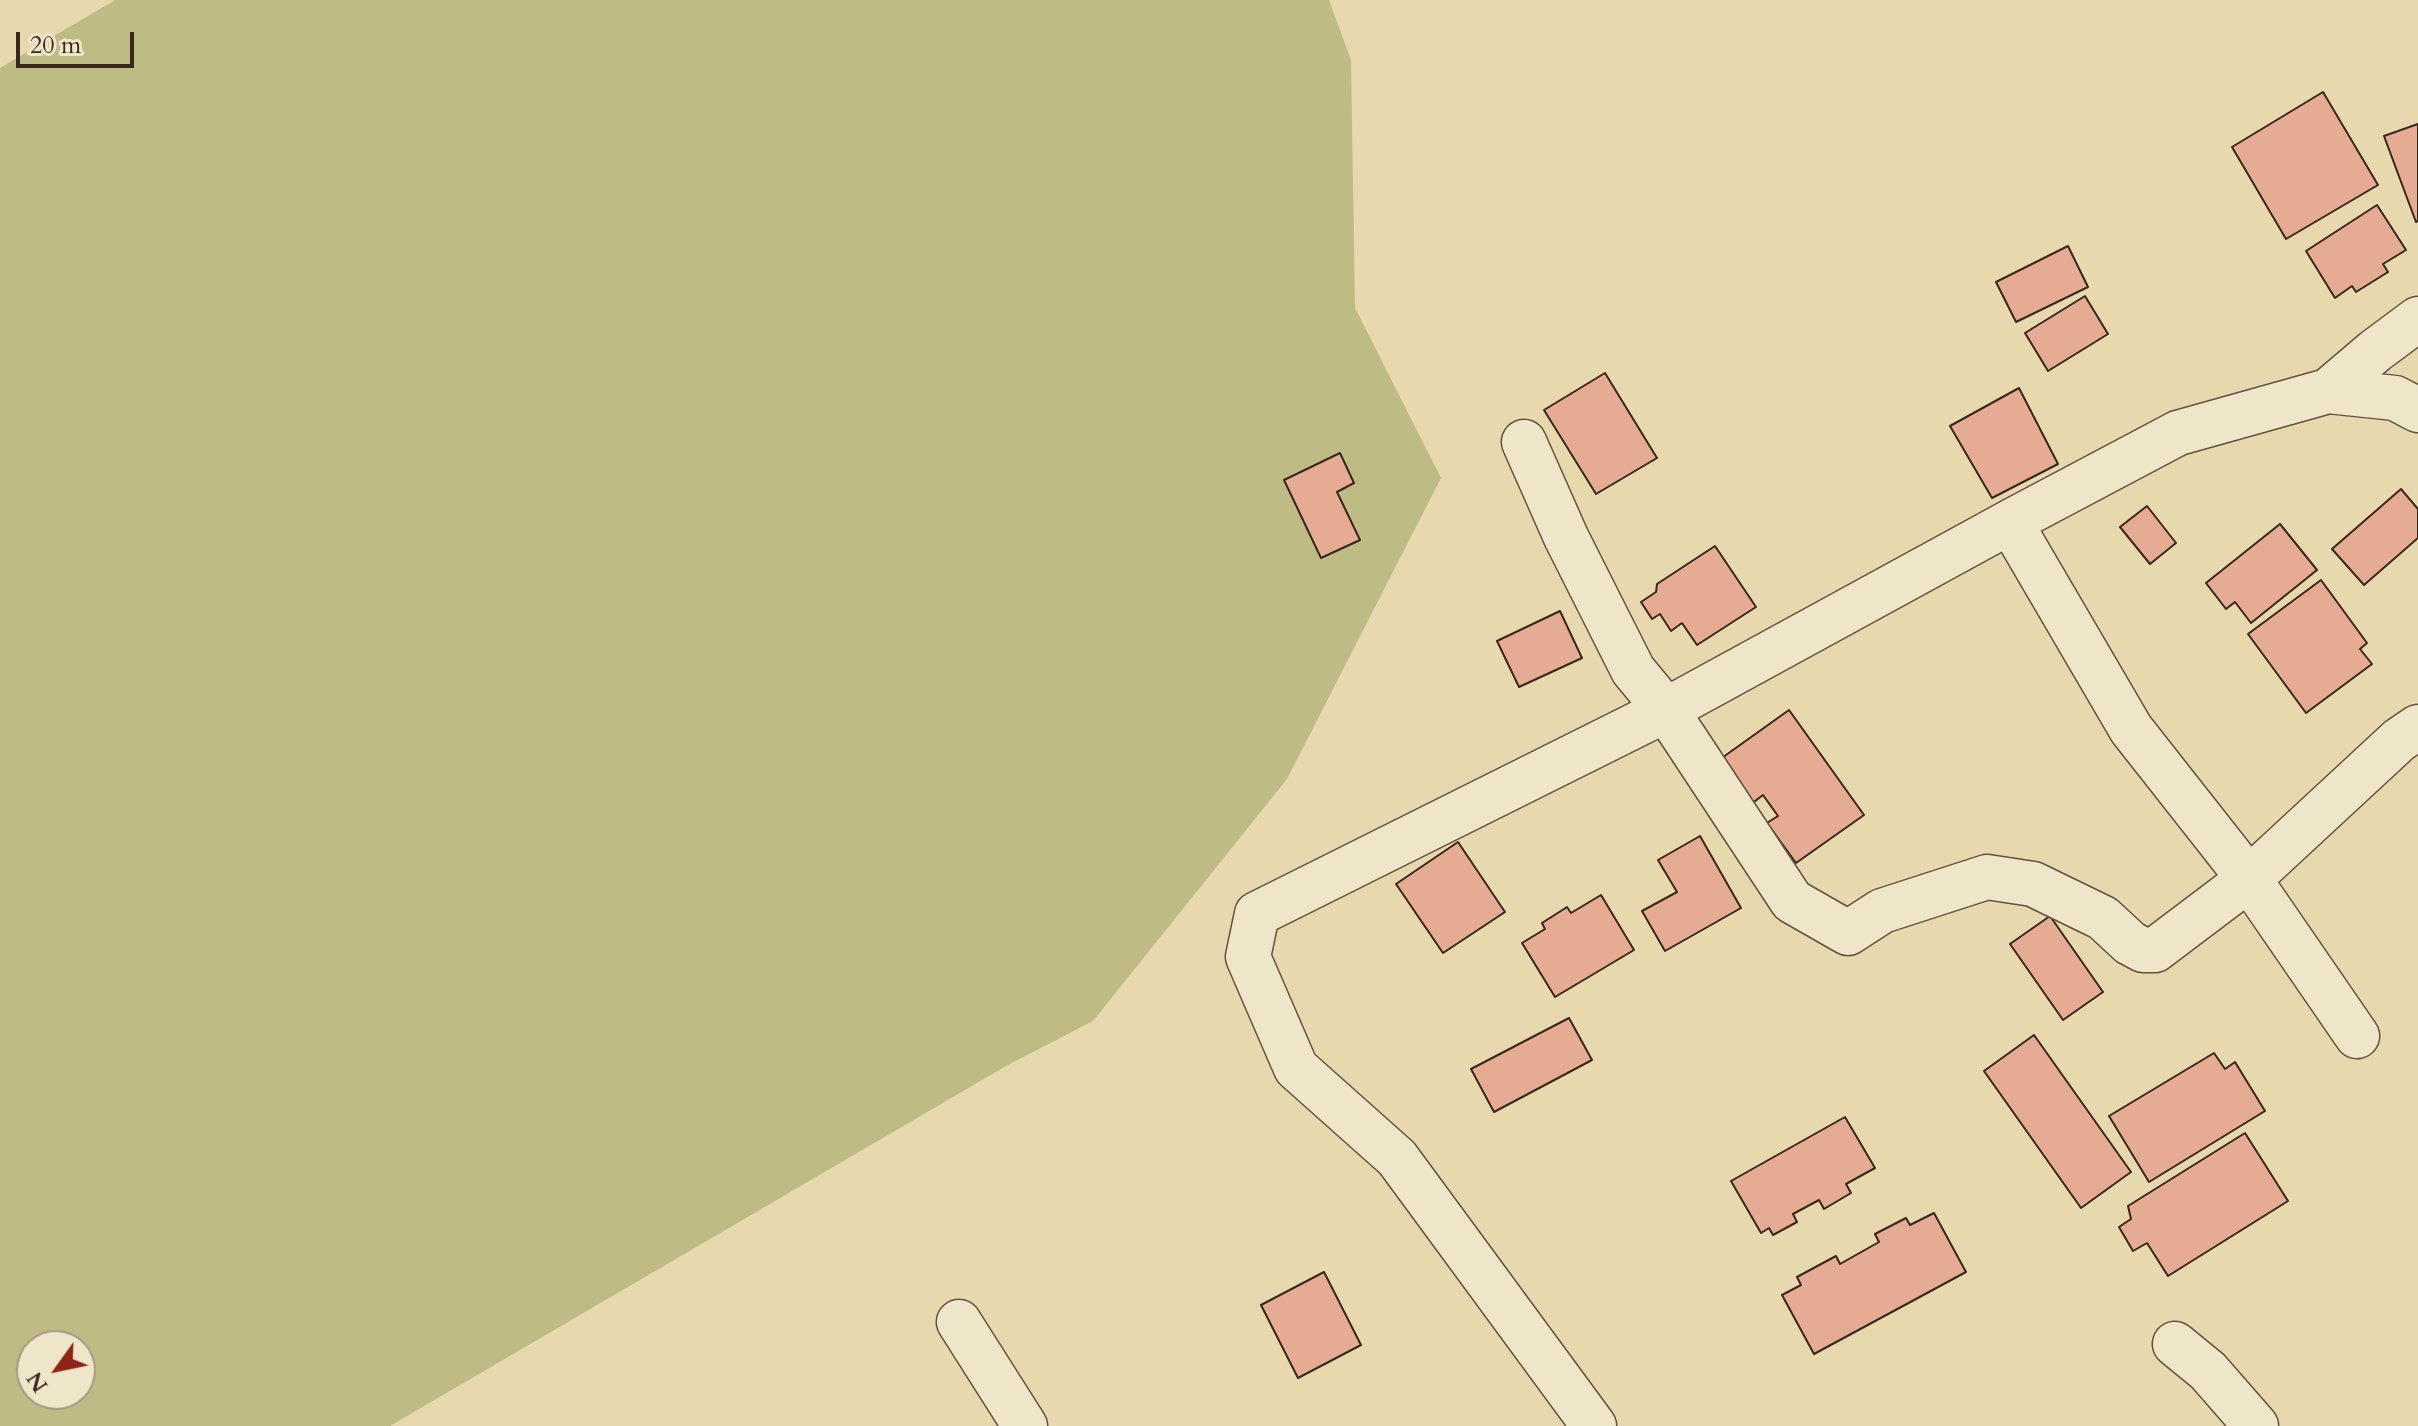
<!DOCTYPE html>
<style>
body{margin:0}
#map{position:relative;width:2418px;height:1426px;overflow:hidden;background:#e7d8ad;font-family:Cardo,serif}
canvas{display:block}
.north{position:absolute;left:16px;top:1330px;width:80px;height:80px;box-sizing:border-box;background:#efe6ca;border:2px solid #a69984;border-radius:50%;rotate:237deg;font-size:22px;font-weight:700;line-height:32px;text-align:center;color:#39261c}
.north::after{content:'';display:block;margin:auto;width:28px;height:36px;background:#8f2418;clip-path:polygon(50% 0,100% 100%,50% 72%,0 100%)}
.scale{position:absolute;left:16px;top:32px;width:118px;height:36px;box-sizing:border-box;border:4px solid #39261c;border-top:0;padding-left:10px;font-size:24px;line-height:28px;white-space:nowrap;color:#39261c;-webkit-text-stroke:6px #efe6ca;paint-order:stroke}
</style>
<div id="map">
<canvas width="2418" height="1426"></canvas>
<div class="north">N</div>
<div class="scale">20 m</div>
</div>
<script>
const ctx = document.querySelector('canvas').getContext('2d');
ctx.lineJoin = 'round';
function fillPath(path, color) { ctx.fillStyle = color; ctx.fill(path, 'evenodd'); }
function trace(path, color, width, dash) { ctx.strokeStyle = color; ctx.lineWidth = width; ctx.lineCap = dash ? 'butt' : 'round'; ctx.setLineDash(dash || []); ctx.stroke(path); }
const green = new Path2D(`
 M115,0H1329L1351,60L1355,308L1441,478L1287,779L1093,1021L1006,1066L390,1426H0V68ZM32,1346H80V1394H32Z`);
const building = new Path2D(`
 M2323,92L2378,185L2286,239L2232,147Z
 M2418,124V221L2416,222L2384,136Z
 M2377,205L2406,250L2383,264L2388,272L2356,292L2352,286L2335,298L2306,251Z
 M2068,246L2088,287L2016,322L1996,282Z
 M2085,296L2108,334L2048,371L2025,333Z
 M1605,373L1657,458L1596,494L1544,410Z
 M2019,388L2058,464L1992,498L1950,426Z
 M1340,453L1354,483L1337,492L1360,540L1321,558L1284,480Z
 M2401,489L2418,509V538L2364,585L2332,549Z
 M2147,506L2176,543L2150,564L2120,527Z
 M2280,524L2317,570L2251,623L2235,602L2226,609L2206,583Z
 M1715,546L1756,607L1697,645L1682,623L1671,631L1660,614L1652,619L1641,602L1656,592L1657,584Z
 M2321,580L2367,643L2360,649L2372,664L2306,713L2248,634Z
 M1560,611L1582,658L1519,687L1497,641Z
 M1789,710L1864,815L1796,863L1767,823L1778,816L1763,795L1750,805L1719,760Z
 M1700,836L1741,908L1665,951L1642,911L1677,892L1658,860Z
 M1458,842L1505,912L1443,953L1396,884Z
 M1601,895L1634,950L1555,997L1522,943L1545,929L1542,923L1567,907L1571,913Z
 M2050,916L2103,992L2063,1020L2010,944Z
 M1569,1018L1592,1060L1494,1112L1471,1069Z
 M2034,1035L2131,1172L2081,1208L1984,1071Z
 M2214,1053L2225,1069L2235,1062L2265,1111L2149,1182L2109,1116Z
 M1845,1117L1875,1168L1846,1184L1851,1193L1824,1209L1819,1200L1793,1214L1797,1222L1773,1235L1769,1228L1761,1233L1731,1181Z
 M2245,1133L2288,1201L2168,1276L2147,1243L2133,1251L2119,1227L2131,1219L2128,1206Z
 M1934,1213L1966,1272L1814,1354L1782,1295L1801,1285L1797,1277L1836,1256L1840,1264L1879,1242L1875,1234L1906,1218L1910,1225Z
 M1324,1272L1361,1345L1298,1378L1261,1305Z`);
const street = new Path2D(`
 M2328,391L2375,351L2418,319
 M1524,442L1566,537L1633,670L1666,710L2010,522
 M2357,1036L2249,879L2131,729L2010,522L2178,433L2328,391L2395,398L2418,410
 M959,1322L1025,1426
 M2175,1344L2208,1371L2256,1426
 M1594,1426L1397,1158L1296,1068L1248,957L1257,914L1666,710L1792,901L1848,933L1882,911L1987,877L2033,884L2103,918L2130,943L2143,950H2155L2249,879L2399,740L2418,727`);
fillPath(green, '#bebc84');
fillPath(building, '#e5ac93');
trace(building, '#39261c', 2);
trace(street, '#645240', 47);
trace(street, '#efe6ca', 44);
</script>
